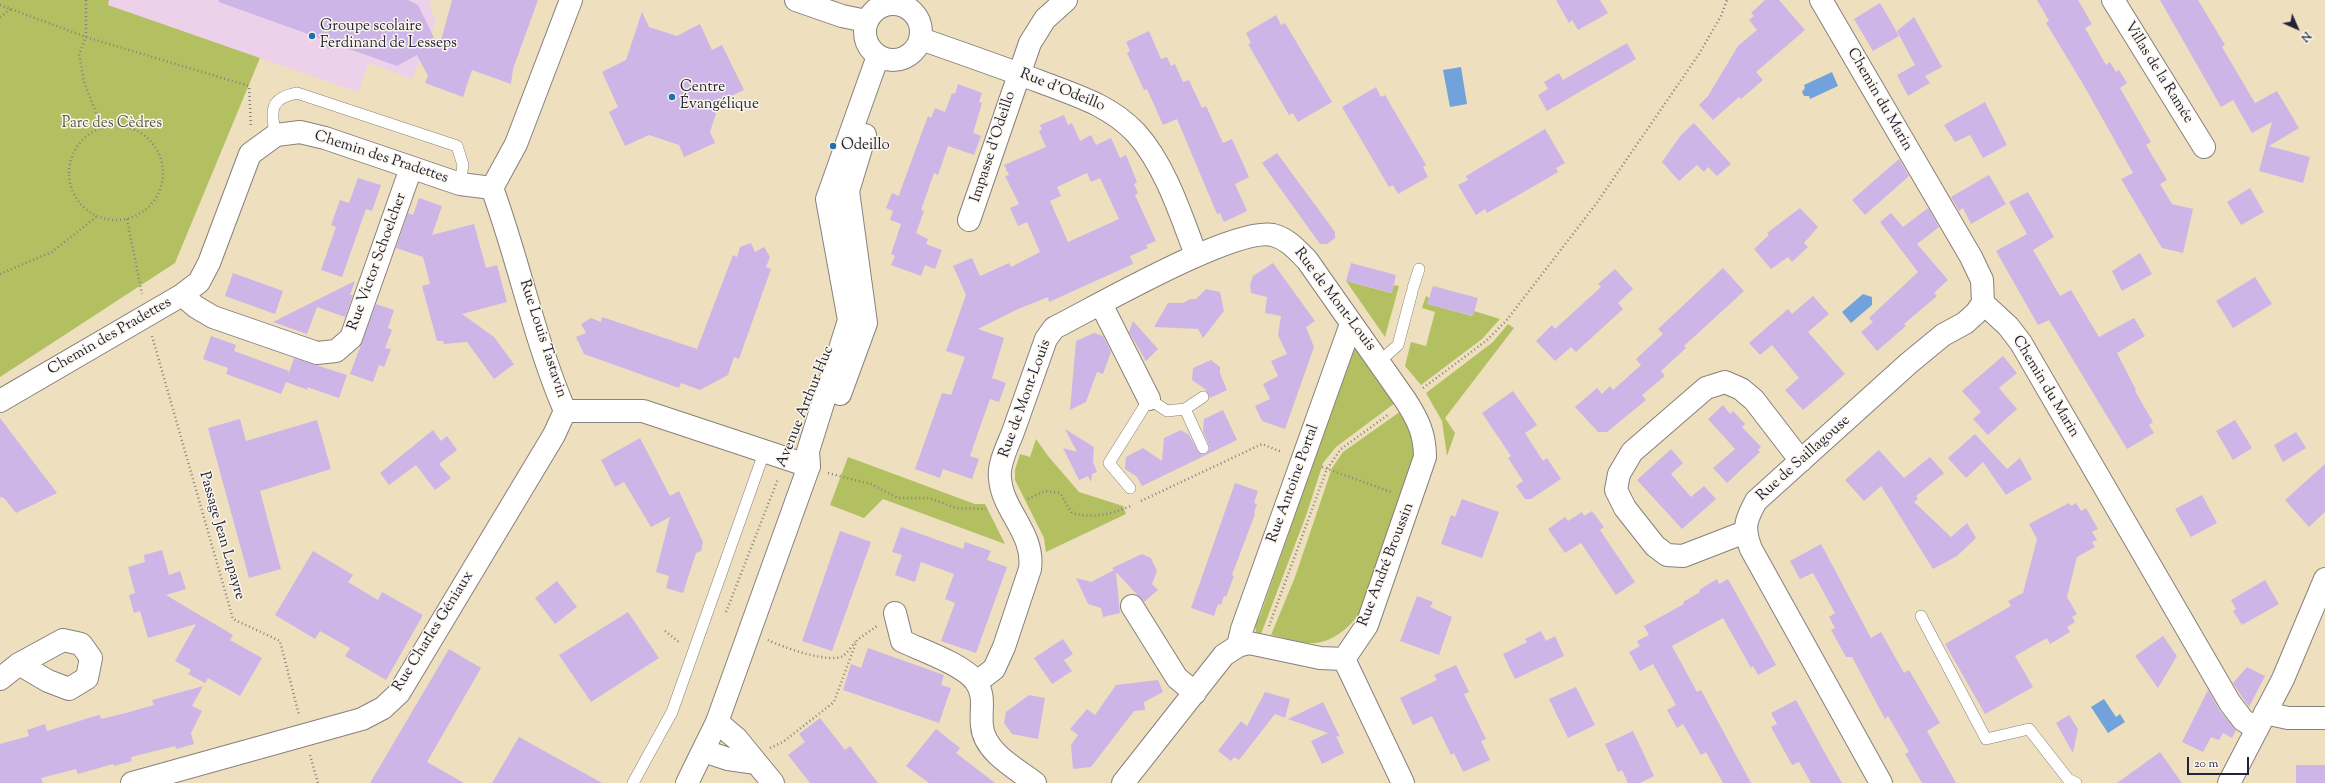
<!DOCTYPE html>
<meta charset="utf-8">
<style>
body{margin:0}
#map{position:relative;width:2325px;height:783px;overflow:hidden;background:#eedfbe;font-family:"Sorts Mill Goudy",serif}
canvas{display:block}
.north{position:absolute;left:2277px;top:8px;width:40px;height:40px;-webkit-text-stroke:3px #fbf7ec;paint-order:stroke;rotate:135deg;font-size:11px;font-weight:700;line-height:16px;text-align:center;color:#22223b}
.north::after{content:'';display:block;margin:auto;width:14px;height:18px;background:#22223b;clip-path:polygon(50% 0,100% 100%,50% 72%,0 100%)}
.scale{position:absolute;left:2187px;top:757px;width:62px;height:18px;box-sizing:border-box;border:2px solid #22223b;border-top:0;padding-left:5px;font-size:12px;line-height:14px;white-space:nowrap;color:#22223b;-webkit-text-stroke:3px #fbf7ec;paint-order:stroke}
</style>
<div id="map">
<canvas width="2325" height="783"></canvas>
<div class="north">N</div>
<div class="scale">20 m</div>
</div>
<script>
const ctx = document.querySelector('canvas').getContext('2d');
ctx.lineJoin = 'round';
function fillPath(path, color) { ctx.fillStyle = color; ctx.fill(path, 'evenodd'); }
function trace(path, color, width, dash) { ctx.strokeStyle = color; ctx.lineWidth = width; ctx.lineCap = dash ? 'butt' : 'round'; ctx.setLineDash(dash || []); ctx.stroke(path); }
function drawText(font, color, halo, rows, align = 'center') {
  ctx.font = font + ' "Sorts Mill Goudy",serif'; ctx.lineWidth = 3; ctx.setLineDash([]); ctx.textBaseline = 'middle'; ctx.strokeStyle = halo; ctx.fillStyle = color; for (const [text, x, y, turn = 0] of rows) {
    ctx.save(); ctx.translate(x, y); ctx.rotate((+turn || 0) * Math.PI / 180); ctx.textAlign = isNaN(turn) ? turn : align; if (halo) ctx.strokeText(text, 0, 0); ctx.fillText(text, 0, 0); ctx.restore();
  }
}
const built = new Path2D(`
 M109,0H431L429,6L436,20L412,79L369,63L358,92L107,5Z`);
const green = new Path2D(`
 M0,0H109L108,5L260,58L175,263L0,377Z
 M1346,281L1391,293L1394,285L1399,286L1385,337Z
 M1426,296L1429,298L1428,304L1472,316L1474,311L1500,319L1482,339L1421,385L1405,366L1411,342L1426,346L1435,312L1422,308Z
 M1508,324L1514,328L1445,418L1455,433L1447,456L1442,421L1426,393L1493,342Z
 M1354,346L1395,403L1336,447L1323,463L1307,513L1261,634L1256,633L1255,624L1260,616Z
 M1401,411C1415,434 1416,442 1411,469L1361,611C1350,628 1330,645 1308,643C1296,642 1283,637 1271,635L1295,577L1332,468L1343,452Z
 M1036,439L1048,456L1079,492L1123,506L1126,514L1046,552L1044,538L1015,480V470L1020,454L1030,457Z
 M848,457L975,504H985L1005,544L883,499L864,518L830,505Z`);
const water = new Path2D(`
 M1461,67L1467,104L1450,107L1443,70Z
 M1832,72L1838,86L1810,99L1809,96H1804L1802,92L1805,88L1804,85Z
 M1863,294L1872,297V305L1851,323L1842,312Z
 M2104,699L2116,717L2120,714L2125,722L2108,733L2091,707Z`);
const building = new Path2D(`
 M219,0H408L418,5L439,48L452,0H538L513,69L511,84L472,70L463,97L425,83L428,76L417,55L397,66L338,45L328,49L322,39L219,2Z
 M1556,0H1600L1608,13L1578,30L1572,20L1569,23Z
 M1765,0H1779L1805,30L1756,72L1763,80L1741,99L1739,97L1713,120L1699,105L1708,96L1738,46L1757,30L1749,20L1754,16L1751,13Z
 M2037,0H2078L2092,24L2085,28L2106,65L2110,62L2116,72L2119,70L2127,83L2120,88L2151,142L2146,145L2167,180L2160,184L2172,204L2193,209L2183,253L2162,248L2121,179L2133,173L2083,84L2046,23L2049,21Z
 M2160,0H2198L2225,45L2222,47L2255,103L2277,91L2299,128L2269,146L2310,157L2303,183L2259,171L2272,122L2252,133L2233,100L2221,107Z
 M1880,3L1899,36L1873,51L1854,19Z
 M642,12L649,27L677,36L700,24L712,50L722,45L744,90L720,101L710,132L715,143L684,157L679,145L649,135L625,146L609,112L618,107L602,72L626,60Z
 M1276,15L1281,25L1285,23L1332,102L1298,122L1293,113L1289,115L1248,44L1251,43L1246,33Z
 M1914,17L1942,67L1925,76L1930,83L1908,96L1897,75L1915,65L1897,31Z
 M1149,31L1161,59L1167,57L1171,66L1175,64L1183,82L1189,80L1202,108L1206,106L1223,143L1232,139L1249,177L1235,184L1247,211L1224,222L1220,213L1217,214L1177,119L1163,125L1147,89L1144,90L1127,53L1130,51L1126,42Z
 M1627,43L1636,59L1547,111L1538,95L1548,89L1544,82L1559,73L1563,80Z
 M958,84L982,93L979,102L982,103L973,133L981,136L974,155L948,146L938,175L934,173L921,210L924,211L916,233L928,239L926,244L942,250L935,269L925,265L921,276L891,265L895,256L891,254L901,224L890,220L893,211L886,208L892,193L899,196L900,192L928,116L931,118L935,108L945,112L952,93L955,94Z
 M1376,87L1381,97L1385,95L1426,165L1423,167L1428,177L1398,194L1393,185L1389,187L1342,107Z
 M1985,102L2007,145L1983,158L1970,135L1955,142L1944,125Z
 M1064,115L1068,125L1072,123L1080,141L1091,135L1096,145L1111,138L1120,158L1126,155L1137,182L1134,184L1138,193L1135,195L1156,241L1146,245L1148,248L1130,256L1133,264L1049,302L1048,297L1018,309L978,329L1004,338L992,378L1006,383L999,402L990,399L980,427L970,456L979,459L972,479L943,469L940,478L915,469L942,393L951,395L965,357L946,351L966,295L953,266L972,258L980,276L1009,263L1011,267L1040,252L1027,222L1018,226L1010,208L1019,204L1005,176L1009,175L1004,165L1046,147L1039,131L1042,129L1040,125ZM1087,173L1091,182L1100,178L1119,219L1068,242L1050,201L1061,196L1057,187Z
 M1694,123L1731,164L1717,176L1708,167L1704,172L1697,165L1679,181L1662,162L1681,135Z
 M1545,129L1565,163L1556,168L1558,172L1536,185L1487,213L1485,209L1476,215L1458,185L1468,180L1466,176Z
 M1277,153L1335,232V238L1327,244H1320L1262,163Z
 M1899,159L1909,176L1865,215L1852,200Z
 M1989,175L2006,204L1971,224L1963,208L1959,211L1951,197Z
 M358,178L381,185L372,211L366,209L342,277L321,270L336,227L331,225L340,200L349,203Z
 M2250,188L2264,212L2241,225L2227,202Z
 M2028,192L2054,237L2033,250L2060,296L2071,290L2099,337L2134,318L2145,336L2117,353L2136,390L2135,391L2153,422L2149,425L2154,433L2127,449L2049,320L2038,325L1996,251L2027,234L2009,202Z
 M419,198L442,206L432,235L474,224L486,268L497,265L507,302L462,314L494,337L514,364L494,379L467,342L444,344L443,341H437L422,286L430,284L423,257L396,248L408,213L413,215Z
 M1800,208L1818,227L1804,243L1808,247L1792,262L1788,257L1771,269L1754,249L1769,235L1767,233Z
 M1928,208L1939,227L1917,244L1948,280L1934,293L1937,296L1904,324L1906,326L1877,351L1861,332L1873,322L1869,318L1918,272L1880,222L1891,213L1903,227Z
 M751,243L755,252L764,247L770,257L766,267L771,269L739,359L734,357L728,375L700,390L681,383L679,388L584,354L576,337L586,333L581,324L591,318L601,322L602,317L697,349L733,255L737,257L740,247Z
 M2140,253L2152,274L2122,291L2112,271Z
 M1273,263L1315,321L1306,327L1314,347L1285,429L1262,421L1255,406L1270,399L1263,384L1278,376L1271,361L1287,354L1278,335L1281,316L1265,313L1267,297L1251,293L1250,285L1253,276Z
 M1351,263L1396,275L1392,293L1346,281Z
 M1723,268L1744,291L1684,346L1686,348L1661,371L1665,376L1642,395L1646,400L1607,432H1598L1575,407L1597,388L1602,394L1610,386L1613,390L1641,365L1636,359L1663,334L1658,329Z
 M1615,269L1633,289L1618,303L1623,309L1576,352L1571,347L1555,361L1536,341L1552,325L1555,329L1601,287L1598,284Z
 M233,273L283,291L275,314L225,296Z
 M2255,277L2272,304L2233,328L2216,301Z
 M355,281L350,295H353L345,317L317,307L307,334L273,322Z
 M1433,286L1478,298L1473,316L1427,304Z
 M1206,289L1220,292L1224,311L1203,338L1198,329L1154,327L1168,303H1183L1190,299H1196Z
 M1813,296L1829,314L1808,332L1845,374L1803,410L1785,390L1799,378L1772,345L1760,355L1749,343L1788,309L1792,314Z
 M376,304L394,310L388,328L392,330L385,348L391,349L384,367L379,365L373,382L350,374Z
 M1133,321L1158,349L1146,361L1129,332Z
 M1094,333L1103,336L1111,352L1103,374L1097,372L1086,402L1070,410L1076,341Z
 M211,336L236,345L234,351L289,371L288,376L294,358L347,375L339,398L307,387L308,390L286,382L281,394L226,374L228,368L203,359Z
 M2003,356L2017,373L1999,388L2017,409L1988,435L1973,419L1981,412L1962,391Z
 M1211,360L1220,367V373L1227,390L1210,398L1205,389L1192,380L1193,368Z
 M1513,391L1537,425L1525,433L1543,461L1547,458L1561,479L1531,499H1525L1516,486L1523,481L1508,458L1511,456L1482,413Z
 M1723,405L1730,414L1733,411L1745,424L1742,427L1761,447L1758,450L1760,452L1727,483L1713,468L1735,449L1708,419Z
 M1223,410L1237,440L1142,486L1137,477L1125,469L1126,457L1143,448L1162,461L1164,438L1181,430L1189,435L1199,453L1206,454L1210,448L1203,431L1204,419Z
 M0,418L57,493L16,513L4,498L0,497Z
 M240,419L246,441L317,420L331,469L260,491L281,569L249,578L208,428Z
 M2235,420L2252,448L2233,460L2216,431Z
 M1065,429L1094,447L1093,462L1097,472L1092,474L1091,482L1088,476L1079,480L1063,448L1077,452Z
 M433,430L441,441L447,436L457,450L439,464L451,478L435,490L416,465L389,485L380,473Z
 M2296,432L2306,448L2283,462L2274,445Z
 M1975,434L2007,469L2020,458L2032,479L2006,495L1983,462L1966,478L1948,458Z
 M640,438L670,496L679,491L703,542L701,551L696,553L683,593L666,588L669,576L656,572L670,517L651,527L624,482L615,487L601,460Z
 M1671,449L1683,463L1671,474L1691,497L1704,486L1716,499L1682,529L1637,480Z
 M1879,450L1904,478L1930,457L1944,473L1916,496L1918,499L1914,502L1951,537L1967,523L1976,538L1957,556L1933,569L1881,486L1864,501L1845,480Z
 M2325,464V512L2309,527L2285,500Z
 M1235,483L1258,491L1254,503L1257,504L1254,513L1255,514L1232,575L1234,576L1226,597L1224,596L1221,605L1218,604L1214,616L1191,608Z
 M2202,495L2217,523L2191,537L2175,509Z
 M1462,499L1499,512L1482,558L1441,544L1451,515L1455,517Z
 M2069,503L2071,506L2076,503L2081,511L2086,508L2098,529L2092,532L2097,540L2092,542L2095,547L2077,557L2067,597L2077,614L2072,617L2075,622L2067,627L2070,632L2050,644L2047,638L2015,656L2033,687L1985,714L1945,644L2011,606L2008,601L2023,593L2037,539L2029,524Z
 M1592,511L1604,527L1600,530L1635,582L1616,595L1581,543L1565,553L1548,529L1565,517L1568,521L1582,512L1584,516Z
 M901,527L963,549L965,542L991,551L987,560L1007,567L976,653L941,641L955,603L945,599L954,574L921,562L915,582L895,575L902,555L892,552Z
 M840,531L871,542L832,651L802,641Z
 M1821,544L1871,638L1881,632L1904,673L1909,670L1940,723L1927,731L1956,783H1922L1905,754L1909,752L1888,716L1885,719L1852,657H1846L1831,630L1835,628L1829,617L1835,613L1813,573L1800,579L1790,561Z
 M162,550L169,575L180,571L186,589L166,595L233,635L230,640L262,658L240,696L208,678L205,683L188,674L191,670L175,661L196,624L148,638L140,611L134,613L129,595L135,593L128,567L145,562L144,555Z
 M313,551L353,575L348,582L378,600L382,592L423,615L386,680L345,656L350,648L320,631L315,639L275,615Z
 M1142,554L1151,558L1157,571L1152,584L1158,590L1144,602L1116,572L1120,613L1103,617L1101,608L1088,604L1076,578L1091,582L1114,570L1112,568Z
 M1717,579L1719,584L1728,579L1776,665L1758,675L1753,666L1751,668L1723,618L1672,646L1697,692L1701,690L1751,783H1723L1706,752L1701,755L1683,724L1677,728L1667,710L1676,705L1653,664L1640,671L1629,652L1640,646L1637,641L1649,635L1644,626L1684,604L1683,602L1700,592L1699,590Z
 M2265,580L2279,604L2242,625L2233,611L2236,609L2231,600Z
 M557,581L577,607L555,624L535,598Z
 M1417,596L1433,602L1430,607L1452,617L1439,655L1400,641Z
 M628,612L659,658L591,702L559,655Z
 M1541,631L1546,641L1555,636L1564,656L1515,679L1503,654L1527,642L1525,639Z
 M2163,636L2177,656L2158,688L2135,656Z
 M1063,639L1073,654L1064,660L1072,671L1052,684L1034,658Z
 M868,648L944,675L941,685L951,688L939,723L843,690L851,664L861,668Z
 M449,649L481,668L427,762L464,783H370Z
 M1456,665L1469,692L1464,694L1486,739L1481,741L1490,760L1463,772L1454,753L1451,755L1432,716L1413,725L1400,698L1437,680L1434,675Z
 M2247,667L2265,676L2249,707L2233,683Z
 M1158,680L1163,692L1144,702L1145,710L1134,711L1091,767L1073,769L1071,745L1078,735L1070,729L1087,709L1095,715L1116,685Z
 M203,686L192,706L202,711L191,733L194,744L176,749L175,746L131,757L132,761L114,766L113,764L78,774L76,769L41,778L43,783H0V744L29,736L27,730L45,724L47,731L92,717L100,715L101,719L126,713L154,705L152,700Z
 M1576,687L1595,725L1568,738L1549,699Z
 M2208,690L2220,711L2236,730L2232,738L2223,733L2219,740L2211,737L2203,752L2182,742Z
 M1265,692L1290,699L1285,718L1275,714L1239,760L1234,757L1231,761L1218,751L1241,721L1247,726Z
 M1029,695L1045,698L1038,739L1012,734L1004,723L1006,712Z
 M1796,700L1826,755L1842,783H1811L1799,762L1792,765L1771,727L1777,724L1771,713Z
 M1323,702L1340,737L1336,736L1344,753L1322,764L1311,741L1328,733L1288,719Z
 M2069,715L2078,729L2073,753L2056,723Z
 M820,718L845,750L850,746L878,783H810L788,755L805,742L799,734Z
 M936,729L960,748L956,753L995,783H929L906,766Z
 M1633,731L1654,776L1640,783H1628L1622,770L1618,772L1605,744Z
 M519,737L602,783H492Z
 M2160,752L2182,783H2117Z
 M2296,765H2325V783H2296Z`);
const path = new Path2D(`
 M86,0V37L79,54L84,82L102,128
 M0,5L86,37L249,86L251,128
 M0,17L11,9
 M69 173a47 47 0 1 1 94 0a47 47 0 1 1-94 0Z
 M127,219L142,294
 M0,274L52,252L96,217
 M152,336L233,619L280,641L299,715
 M1423,388L1486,341L1506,321L1596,204L1699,54L1721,16L1727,0
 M1322,467L1391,492
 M828,473L871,484L898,498H929L956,508L986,509
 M1028,499L1045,491L1060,493L1072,513C1094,519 1112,514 1133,505
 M1141,501L1262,444L1282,452
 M726,612L778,479
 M1269,626L1327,469L1341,449L1389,414
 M665,631L680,643
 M768,640C782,647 829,664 843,656C847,653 852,646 855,642
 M770,748L783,742L834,702L857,640L877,626
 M310,755L318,783`);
const lane = new Path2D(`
 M276,135C270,111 270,98 297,93L457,146L463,165L460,184
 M1413,288L1419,269
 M1379,362L1398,345L1412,292
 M1185,409L1203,397
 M1130,488L1109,463L1149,399L1167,411L1185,409L1203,448
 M1921,616L1986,739L2029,729L2068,779L2076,783
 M633,783L672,712L765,450`);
const street = new Path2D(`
 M796,0L842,16L866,21
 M1821,0L1971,257L1982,280L1983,303L2008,326L2021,343L2230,703L2243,720L2257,729
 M2113,0L2204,147
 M921,39C961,53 1001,67 1041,82C1075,95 1110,105 1136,133C1165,165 1181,215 1196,255
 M492,188C519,261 534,339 565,411H643L809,466
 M969,220L1030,43L1045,19L1066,0
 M182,295L196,307L213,317L317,353L336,351L351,338L411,168
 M1101,304L1149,399
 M0,401L182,295L199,282L209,263L250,154L276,135L300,132L325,138L460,184L492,188L516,144L571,0
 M1745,532L1683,556L1667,555L1655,546L1625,508L1616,490L1619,474L1632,452L1706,388L1725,382L1741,389L1754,400L1801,461
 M1132,606L1177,678L1195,693
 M895,613L902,641C921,650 965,665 976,682C986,697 980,711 982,726C984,752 1017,769 1035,783
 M1238,646L1242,629L1351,324
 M1344,659L1403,783
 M0,679L19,664L63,640L81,644L91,658L87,678L69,689L48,681L19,664
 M977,682L994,669L1004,647L1030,569C1035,533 1002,511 1000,478C998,464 1008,445 1013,432C1024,401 1035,370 1046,339L1054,328C1094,308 1235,226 1273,235C1288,239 1297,250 1307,260L1406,401C1418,420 1425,434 1425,457L1367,625L1344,659L1320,658L1249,643L1238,646L1224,655L1123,783
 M2265,713L2288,718H2325
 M717,722L737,739L773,783
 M704,751L728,759L756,763
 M132,783L362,719L383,708L399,693L554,435L565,411
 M1881,783L1751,549C1743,528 1745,521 1756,501L1909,363L1943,335L1965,323L1976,313L1983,303`);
const secondary = new Path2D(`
 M865 32a28 28 0 1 1 56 0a28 28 0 1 1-56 0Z
 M840,394L866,323L848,191L865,135
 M687,783L717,722L809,466L808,451L849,320L827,199L878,56
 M2229,783L2283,679L2325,579`);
const markers = [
 [312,36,4,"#1f6fb2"],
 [672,97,4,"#1f6fb2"],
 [833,146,4,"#1f6fb2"]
];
const poiNames = [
 ["Groupe scolaire",320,27],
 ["Ferdinand de Lesseps",320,44],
 ["Centre",680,88],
 ["Évangélique",680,105],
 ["Odeillo",841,146]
];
const streetNames = [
 ["Villas de la Ramée",2158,73,58],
 ["Rue d'Odeillo",1062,91,22],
 ["Chemin du Marin",1879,100,60],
 ["Impasse d'Odeillo",994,147,-72],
 ["Chemin des Pradettes",381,158,18],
 ["Rue Victor Schoelcher",378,262,-70],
 ["Rue de Mont-Louis",1334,300,53],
 ["Chemin des Pradettes",110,337,-30],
 ["Rue Louis Tastavin",542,339,72],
 ["Chemin du Marin",2045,387,59],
 ["Rue de Mont-Louis",1026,399,-70],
 ["Avenue Arthur Huc",806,407,-68],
 ["Rue de Saillagouse",1804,459,-42],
 ["Rue Antoine Portal",1294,484,-70],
 ["Passage Jean Lapayre",221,536,74],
 ["Rue André Broussin",1387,565,-69],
 ["Rue Charles Géniaux",434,632,-58]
];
const parkNames = [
 ["Parc des Cèdres",112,124]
];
fillPath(built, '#edd0e9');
fillPath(green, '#b3c062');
fillPath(water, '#72a2dc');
fillPath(building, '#ceb5e7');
trace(lane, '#88807c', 12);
trace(street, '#88807c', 24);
trace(secondary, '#88807c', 24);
trace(path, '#88807c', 2.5, [1, 3]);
trace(lane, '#fff', 11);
trace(street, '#fff', 22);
trace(secondary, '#fff', 22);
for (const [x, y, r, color] of markers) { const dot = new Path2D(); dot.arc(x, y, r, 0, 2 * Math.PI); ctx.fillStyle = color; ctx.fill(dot); trace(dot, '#fbf7ec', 1.5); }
drawText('15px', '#22223b', '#fbf7ec', poiNames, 'left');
drawText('15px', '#22223b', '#fbf7ec', streetNames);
drawText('15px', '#555949', '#fbf7ec', parkNames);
</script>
